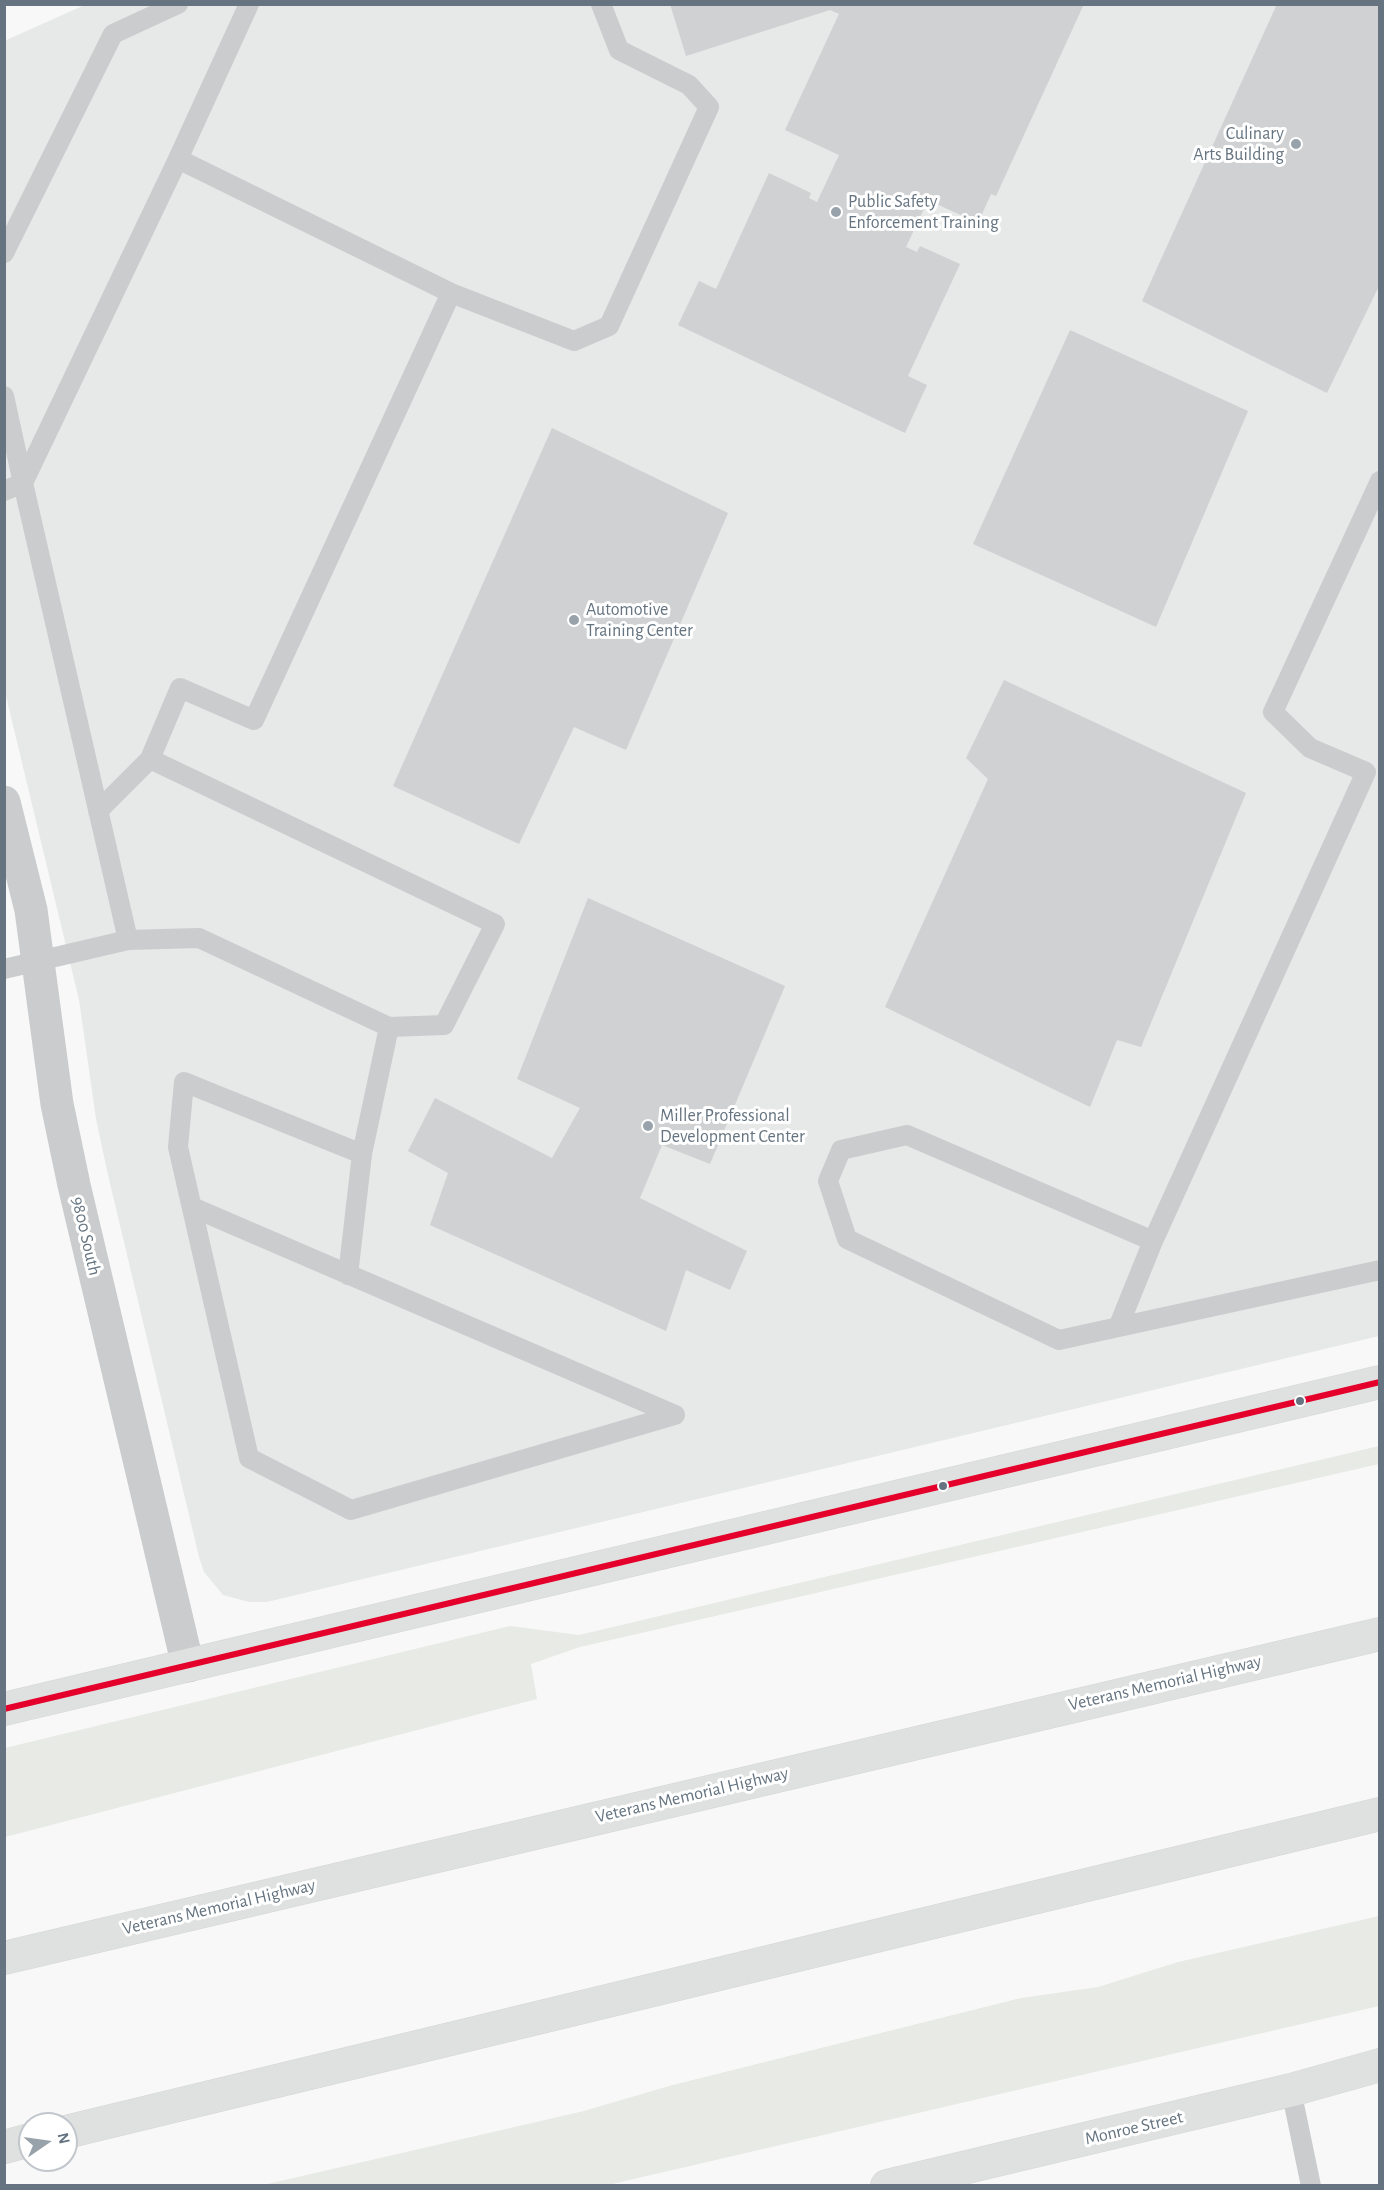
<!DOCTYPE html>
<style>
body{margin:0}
#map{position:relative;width:1384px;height:2190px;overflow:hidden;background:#f8f8f8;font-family:"Alegreya Sans",sans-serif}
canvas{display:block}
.frame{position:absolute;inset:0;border:6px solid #657480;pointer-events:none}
.north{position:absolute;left:18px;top:2112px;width:60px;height:60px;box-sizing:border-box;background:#fff;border:2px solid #c1c7cc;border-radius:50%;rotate:77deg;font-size:16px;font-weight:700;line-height:24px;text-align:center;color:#657480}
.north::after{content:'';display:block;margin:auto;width:21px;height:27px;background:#98a2aa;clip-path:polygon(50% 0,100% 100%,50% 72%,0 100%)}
</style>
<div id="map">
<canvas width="1384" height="2190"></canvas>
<div class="frame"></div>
<div class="north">N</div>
</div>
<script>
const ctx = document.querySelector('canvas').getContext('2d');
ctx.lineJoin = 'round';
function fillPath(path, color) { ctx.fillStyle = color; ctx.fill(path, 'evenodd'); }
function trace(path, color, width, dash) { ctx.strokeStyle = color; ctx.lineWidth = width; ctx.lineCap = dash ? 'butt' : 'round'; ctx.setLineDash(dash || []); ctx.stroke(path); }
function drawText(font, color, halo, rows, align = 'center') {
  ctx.font = font + ' "Alegreya Sans",sans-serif'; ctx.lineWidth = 6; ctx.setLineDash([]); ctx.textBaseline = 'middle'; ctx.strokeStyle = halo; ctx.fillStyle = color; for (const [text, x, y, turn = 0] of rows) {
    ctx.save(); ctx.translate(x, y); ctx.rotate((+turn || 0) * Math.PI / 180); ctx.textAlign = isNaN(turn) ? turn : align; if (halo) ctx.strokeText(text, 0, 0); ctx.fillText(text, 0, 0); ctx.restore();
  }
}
const built = new Path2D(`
 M87,4L1379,5V1336L267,1602H249L223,1595L204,1572L199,1557L108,1175L96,1119L79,1000L5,692L4,41Z`);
const green = new Path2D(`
 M1379,1446V1464L580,1647L531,1664L537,1699L5,1837V1748L510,1626L579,1635Z
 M1379,1916V2006L608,2185H263L584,2111L669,2086L1021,1998L1098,1987L1178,1962Z`);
const building = new Path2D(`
 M670,4H1084L996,196L991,194L978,223L928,200L906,247L917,252L920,246L960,264L908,376L927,385L905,433L678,325L699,281L716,289L769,173L811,193L809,198L817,202L839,155L785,130L839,14L830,10L686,56Z
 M1277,4H1380V284L1327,393L1142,301Z
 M1070,330L1248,411L1156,627L973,544Z
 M552,428L728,513L626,750L574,727L519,844L393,786Z
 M1004,680L1246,793L1141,1047L1117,1040L1090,1107L885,1007L988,779L966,758Z
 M588,898L785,986L710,1164L662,1145L640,1198L747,1251L730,1290L686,1270L666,1331L430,1225L448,1173L408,1151L435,1098L552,1158L580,1108L517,1079Z`);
const lane = new Path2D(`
 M249,4L178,159L451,293L574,341L609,326L709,107L689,85L619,50L601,4
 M4,253L113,34L178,4
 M4,396L23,483L4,491
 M98,811L150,759
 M128,940L199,938L389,1027L362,1154L184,1082L178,1147L249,1458L351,1510L675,1415L192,1207
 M4,969L128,940L23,483L178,159
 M389,1027L444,1025L495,924L150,759L180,688L254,720L451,293
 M1153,1241L1366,772L1310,748L1273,712L1380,481
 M348,1275L362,1154
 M1119,1325L1153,1241L907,1135L841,1150L828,1181L847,1239L1059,1340L1380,1270
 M1291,2090L1311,2186`);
const street = new Path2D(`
 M4,802L31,910L57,1104L74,1185L188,1666`);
const secondary = new Path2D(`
 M4,1709L1380,1382
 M887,2186L1291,2090L1380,2065`);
const highway = new Path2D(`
 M4,1958L1380,1634
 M66,2132L1380,1814
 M4,2147L30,2140`);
const bus1 = new Path2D(`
 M4,1709L1380,1382`);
const markers = [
 [1296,144,6,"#98a2aa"],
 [836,212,6,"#98a2aa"],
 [574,620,6,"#98a2aa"],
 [648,1126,6,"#98a2aa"],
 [1300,1401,5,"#657480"],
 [943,1486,5,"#657480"]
];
const poiNames = [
 ["Culinary",1284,134,"right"],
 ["Arts Building",1284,155,"right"],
 ["Public Safety",848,202],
 ["Enforcement Training",848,223],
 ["Automotive",586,610],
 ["Training Center",586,631],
 ["Miller Professional",660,1116],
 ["Development Center",660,1137]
];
const streetNames = [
 ["9800 South",86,1236,77],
 ["Veterans Memorial Highway",1165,1683,-13],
 ["Veterans Memorial Highway",692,1795,-13],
 ["Veterans Memorial Highway",219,1907,-13],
 ["Monroe Street",1134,2128,-13]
];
fillPath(built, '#e7e8e8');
fillPath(green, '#e7eae5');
fillPath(building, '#cfd1d2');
trace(secondary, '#d5d6d7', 34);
trace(highway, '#d4d5d5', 34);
trace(lane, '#cbcccd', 20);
trace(street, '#cbcccd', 33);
trace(secondary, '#dfe0e0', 33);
trace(highway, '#dfe0e0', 33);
trace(bus1, '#e4002b', 6);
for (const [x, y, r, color] of markers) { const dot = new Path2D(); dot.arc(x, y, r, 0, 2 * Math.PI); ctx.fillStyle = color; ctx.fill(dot); trace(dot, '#fff', 2); }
drawText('18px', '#657480', '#fff', poiNames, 'left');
drawText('18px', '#657480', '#fff', streetNames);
</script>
